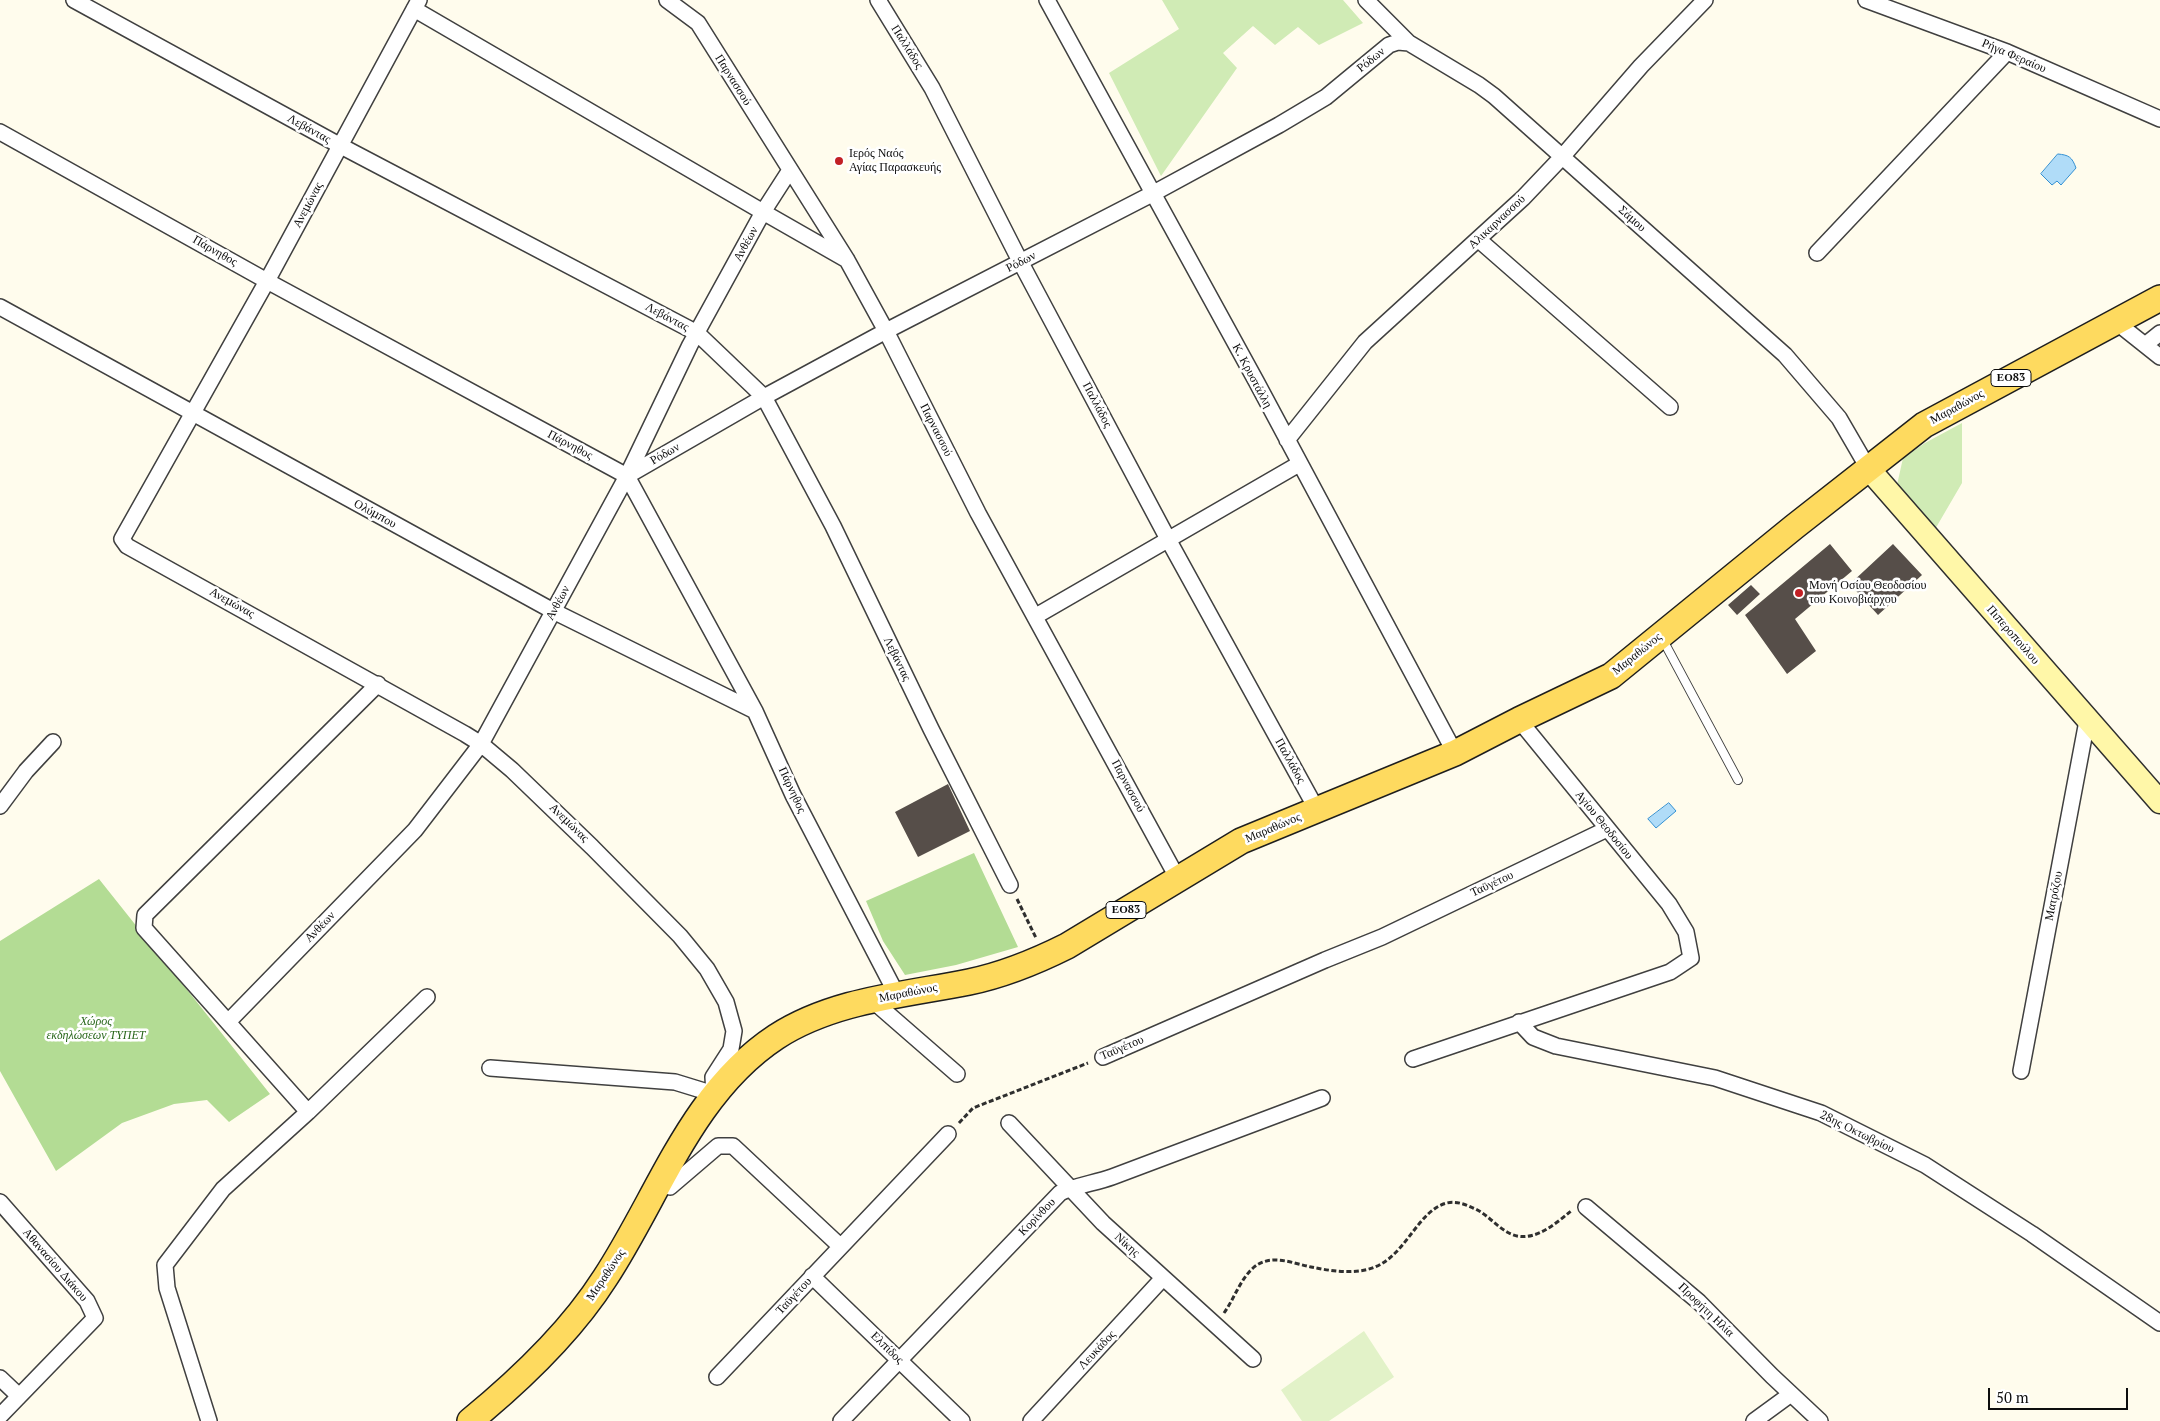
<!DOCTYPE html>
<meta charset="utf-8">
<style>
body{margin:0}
#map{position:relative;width:2160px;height:1421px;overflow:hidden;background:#fffced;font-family:"PT Serif",serif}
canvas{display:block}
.scale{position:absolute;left:1988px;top:1388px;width:140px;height:22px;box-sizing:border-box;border:2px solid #0d0d0d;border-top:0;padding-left:6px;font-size:15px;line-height:18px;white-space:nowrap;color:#0d0d0d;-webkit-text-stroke:4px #fff;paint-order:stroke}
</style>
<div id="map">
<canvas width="2160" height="1421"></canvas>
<div class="scale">50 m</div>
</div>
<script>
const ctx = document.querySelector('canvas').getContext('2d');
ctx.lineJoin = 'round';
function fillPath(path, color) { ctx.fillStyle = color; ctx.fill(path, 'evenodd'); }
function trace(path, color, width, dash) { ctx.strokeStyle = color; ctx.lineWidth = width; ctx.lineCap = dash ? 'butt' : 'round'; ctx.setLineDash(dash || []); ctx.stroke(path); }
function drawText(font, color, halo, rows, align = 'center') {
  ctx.font = font + ' "PT Serif",serif'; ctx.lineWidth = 5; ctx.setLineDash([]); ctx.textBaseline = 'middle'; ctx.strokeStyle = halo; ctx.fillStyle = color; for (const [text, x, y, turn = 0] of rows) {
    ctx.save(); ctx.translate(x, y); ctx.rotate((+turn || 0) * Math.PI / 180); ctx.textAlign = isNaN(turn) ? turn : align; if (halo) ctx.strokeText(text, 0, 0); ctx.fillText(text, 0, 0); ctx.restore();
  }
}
const green = new Path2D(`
 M1162,0H1343L1363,23L1319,45L1298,27L1275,45L1253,26L1223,53L1237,68L1161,176L1109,73L1179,29Z
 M1962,423V483L1934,531L1897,485L1903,458L1925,443Z`);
const forest = new Path2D(`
 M974,853L1018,947L956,965L905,975L883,941L866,901Z
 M99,879L270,1094L229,1122L207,1100L174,1104L122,1123L56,1171L0,1071V941Z`);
const pitch = new Path2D(`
 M1364,1331L1394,1377L1329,1421H1302L1281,1390Z`);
const water = new Path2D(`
 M2058,154C2069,155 2072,157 2076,168L2061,185L2057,181L2052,185L2041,174Z
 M1669,803L1676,811L1656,828L1648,819Z`);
const building = new Path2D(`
 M1830,544L1852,571L1795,619L1816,651L1787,674L1745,615Z
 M1893,544L1922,575L1878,615L1850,584Z
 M1751,585L1760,594L1737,615L1728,605Z
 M948,784L970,831L918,857L895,812Z`);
const path = new Path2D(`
 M1017,899L1036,938
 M959,1123L973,1108L1088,1063
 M1224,1313C1234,1299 1240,1280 1253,1268C1270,1253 1292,1263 1311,1267C1331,1271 1355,1275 1375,1267C1407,1254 1418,1210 1447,1203C1456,1201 1465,1204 1473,1208C1486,1213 1495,1225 1507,1232C1530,1246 1554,1225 1571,1211`);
const lane = new Path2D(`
 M1663,640L1738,780`);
const street = new Path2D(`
 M74,0L339,145L697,333L764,397L833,526L931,729L1010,885
 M419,0L267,281L122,539L127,546L465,734L481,744L512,770L592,847L680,936L707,969L726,1002L734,1031L731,1049L713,1077L714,1094L675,1082L490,1068
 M667,0L698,23L847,260L886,331L978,513L1178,879
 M878,0L932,88L1021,263L1169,541L1317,810
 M1047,0L1256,381L1455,753
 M1366,0L1409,43L1479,85L1494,96L1785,355L1839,418L1868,468
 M1866,0L2007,52L2160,119
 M414,9L763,212L790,170
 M0,132L267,281L627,476L755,711L793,795L897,995
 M1479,240L1670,407
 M1817,253L2007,52
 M0,307L553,611L755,711
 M2116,322L2160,357
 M2145,345L2160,333
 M1287,440L1365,342L1523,198L1562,157L1641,66L1705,0
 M627,476L764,397L886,331L1152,194L1279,125L1326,97L1389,45L1398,42L1409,43
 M1036,616L1299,464
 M0,806L26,771L53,742
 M872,1000L957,1074
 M228,1022L415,830L481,744L627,476L690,345L763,212L847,260
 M1519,1022L1533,1037L1556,1046L1715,1078L1821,1113L1925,1165L2032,1234L2160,1323
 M1103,1057L1325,960L1382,937L1607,829
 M1413,1059L1670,972L1691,958L1686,932L1669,904L1519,720
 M2021,1071L2087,721
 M308,1112L144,928L145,915L378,684
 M1009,1123L1103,1223L1253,1359
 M660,1184L670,1187L718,1146H733L840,1246
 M0,1202L87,1301L95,1318L0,1416
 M1586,1207L1699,1302L1772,1376L1820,1421
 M812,1276L962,1421
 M717,1377L948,1134
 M0,1378L19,1396
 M209,1421L167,1288L165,1265L223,1189L308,1112L427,997
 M841,1421L1060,1193C1074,1186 1095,1183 1112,1177L1322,1098
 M1031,1421L1163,1278
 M1754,1421L1791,1394`);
const secondary = new Path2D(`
 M1868,468L2160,802`);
const primary = new Path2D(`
 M470,1421C520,1380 570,1333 605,1278C659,1196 691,1093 776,1037C833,1000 904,995 969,982C1003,975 1035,962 1067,946L1241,841L1455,753L1519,720L1611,676L1794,527L1924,425L2160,298`);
const markers = [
 [839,161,5,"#c22025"],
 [1799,593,5,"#c22025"]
];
const shields = [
 [2011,378,40],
 [1126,910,40]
];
const shieldNames = [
 ["ΕΟ83",2011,378],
 ["ΕΟ83",1126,910]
];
const streetNames = [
 ["Παλλάδος",907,47,58],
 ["Ρήγα Φεραίου",2014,56,23],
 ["Ρόδων",1371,60,-39],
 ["Παρνασσού",733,80,58],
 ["Λεβάντας",309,129,29],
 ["Ανεμώνας",308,205,-62],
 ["Σάμου",1632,219,42],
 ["Αλικαρνασσού",1497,222,-43],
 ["Ανθέων",746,244,-61],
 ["Πάρνηθος",215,251,30],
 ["Ρόδων",1021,262,-27],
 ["Λεβάντας",667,317,28],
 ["Κ. Κρυστάλλη",1252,376,62],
 ["Παλλάδος",1097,405,62],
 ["Μαραθώνος",1957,407,-29],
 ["Παρνασσού",936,430,63],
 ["Πάρνηθος",570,445,28],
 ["Ρόδων",665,454,-30],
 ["Ολύμπου",375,514,29],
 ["Ανεμώνας",232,603,29],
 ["Ανθέων",558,603,-62],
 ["Πιπεροπούλου",2013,635,49],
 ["Μαραθώνος",1637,654,-39],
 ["Λεβάντας",897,659,64],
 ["Παλλάδος",1290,761,61],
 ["Παρνασσού",1128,786,62],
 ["Πάρνηθος",792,790,65],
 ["Ανεμώνας",569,823,44],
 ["Αγίου Θεοδοσίου",1604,825,51],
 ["Μαραθώνος",1273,828,-23],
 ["Ταϋγέτου",1492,884,-25],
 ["Ματρόζου",2054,896,-79],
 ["Ανθέων",320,927,-46],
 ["Μαραθώνος",908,993,-11],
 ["Ταϋγέτου",1122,1048,-23],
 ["28ης Οκτωβρίου",1857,1132,26],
 ["Κορίνθου",1037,1217,-46],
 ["Νίκης",1127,1245,42],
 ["Αθανασίου Διάκου",55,1265,49],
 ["Μαραθώνος",606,1275,-56],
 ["Ταϋγέτου",794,1296,-47],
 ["Προφήτη Ηλία",1706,1310,44],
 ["Ελπίδος",887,1348,44],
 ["Λευκάδος",1097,1350,-47]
];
const poiNames = [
 ["Ιερός Ναός",849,154],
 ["Αγίας Παρασκευής",849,168],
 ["Μονή Οσίου Θεοδοσίου",1809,586],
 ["του Κοινοβιάρχου",1809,600]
];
const parkNames = [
 ["Χώρος",96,1022],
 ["εκδηλώσεων ΤΥΠΕΤ",96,1036]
];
fillPath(green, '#d0ebb5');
fillPath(forest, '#b3dc94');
fillPath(pitch, '#e2f2c8');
fillPath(water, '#b0dcf8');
trace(water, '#3490d2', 1);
fillPath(building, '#564e49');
trace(lane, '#404040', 10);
trace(street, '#404040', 18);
trace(secondary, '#2f2f2f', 25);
trace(primary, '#1e1e1e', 28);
trace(path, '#2f2f2f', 3, [5, 2.5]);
trace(lane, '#fff', 8);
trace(street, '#fff', 15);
trace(secondary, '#fff7a8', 22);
trace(primary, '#feda5f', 25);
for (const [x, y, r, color] of markers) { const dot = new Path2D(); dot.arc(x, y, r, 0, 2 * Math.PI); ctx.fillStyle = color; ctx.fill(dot); trace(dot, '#fff', 2); }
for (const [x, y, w] of shields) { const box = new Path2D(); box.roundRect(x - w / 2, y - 8.5, w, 17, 4); ctx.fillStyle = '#fff'; ctx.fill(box); trace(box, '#0d0d0d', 1); }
drawText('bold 11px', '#0d0d0d', null, shieldNames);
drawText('12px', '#0d0d0d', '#fff', streetNames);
drawText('12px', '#0d0d0d', '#fff', poiNames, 'left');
drawText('italic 12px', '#29671b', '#fff', parkNames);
</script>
